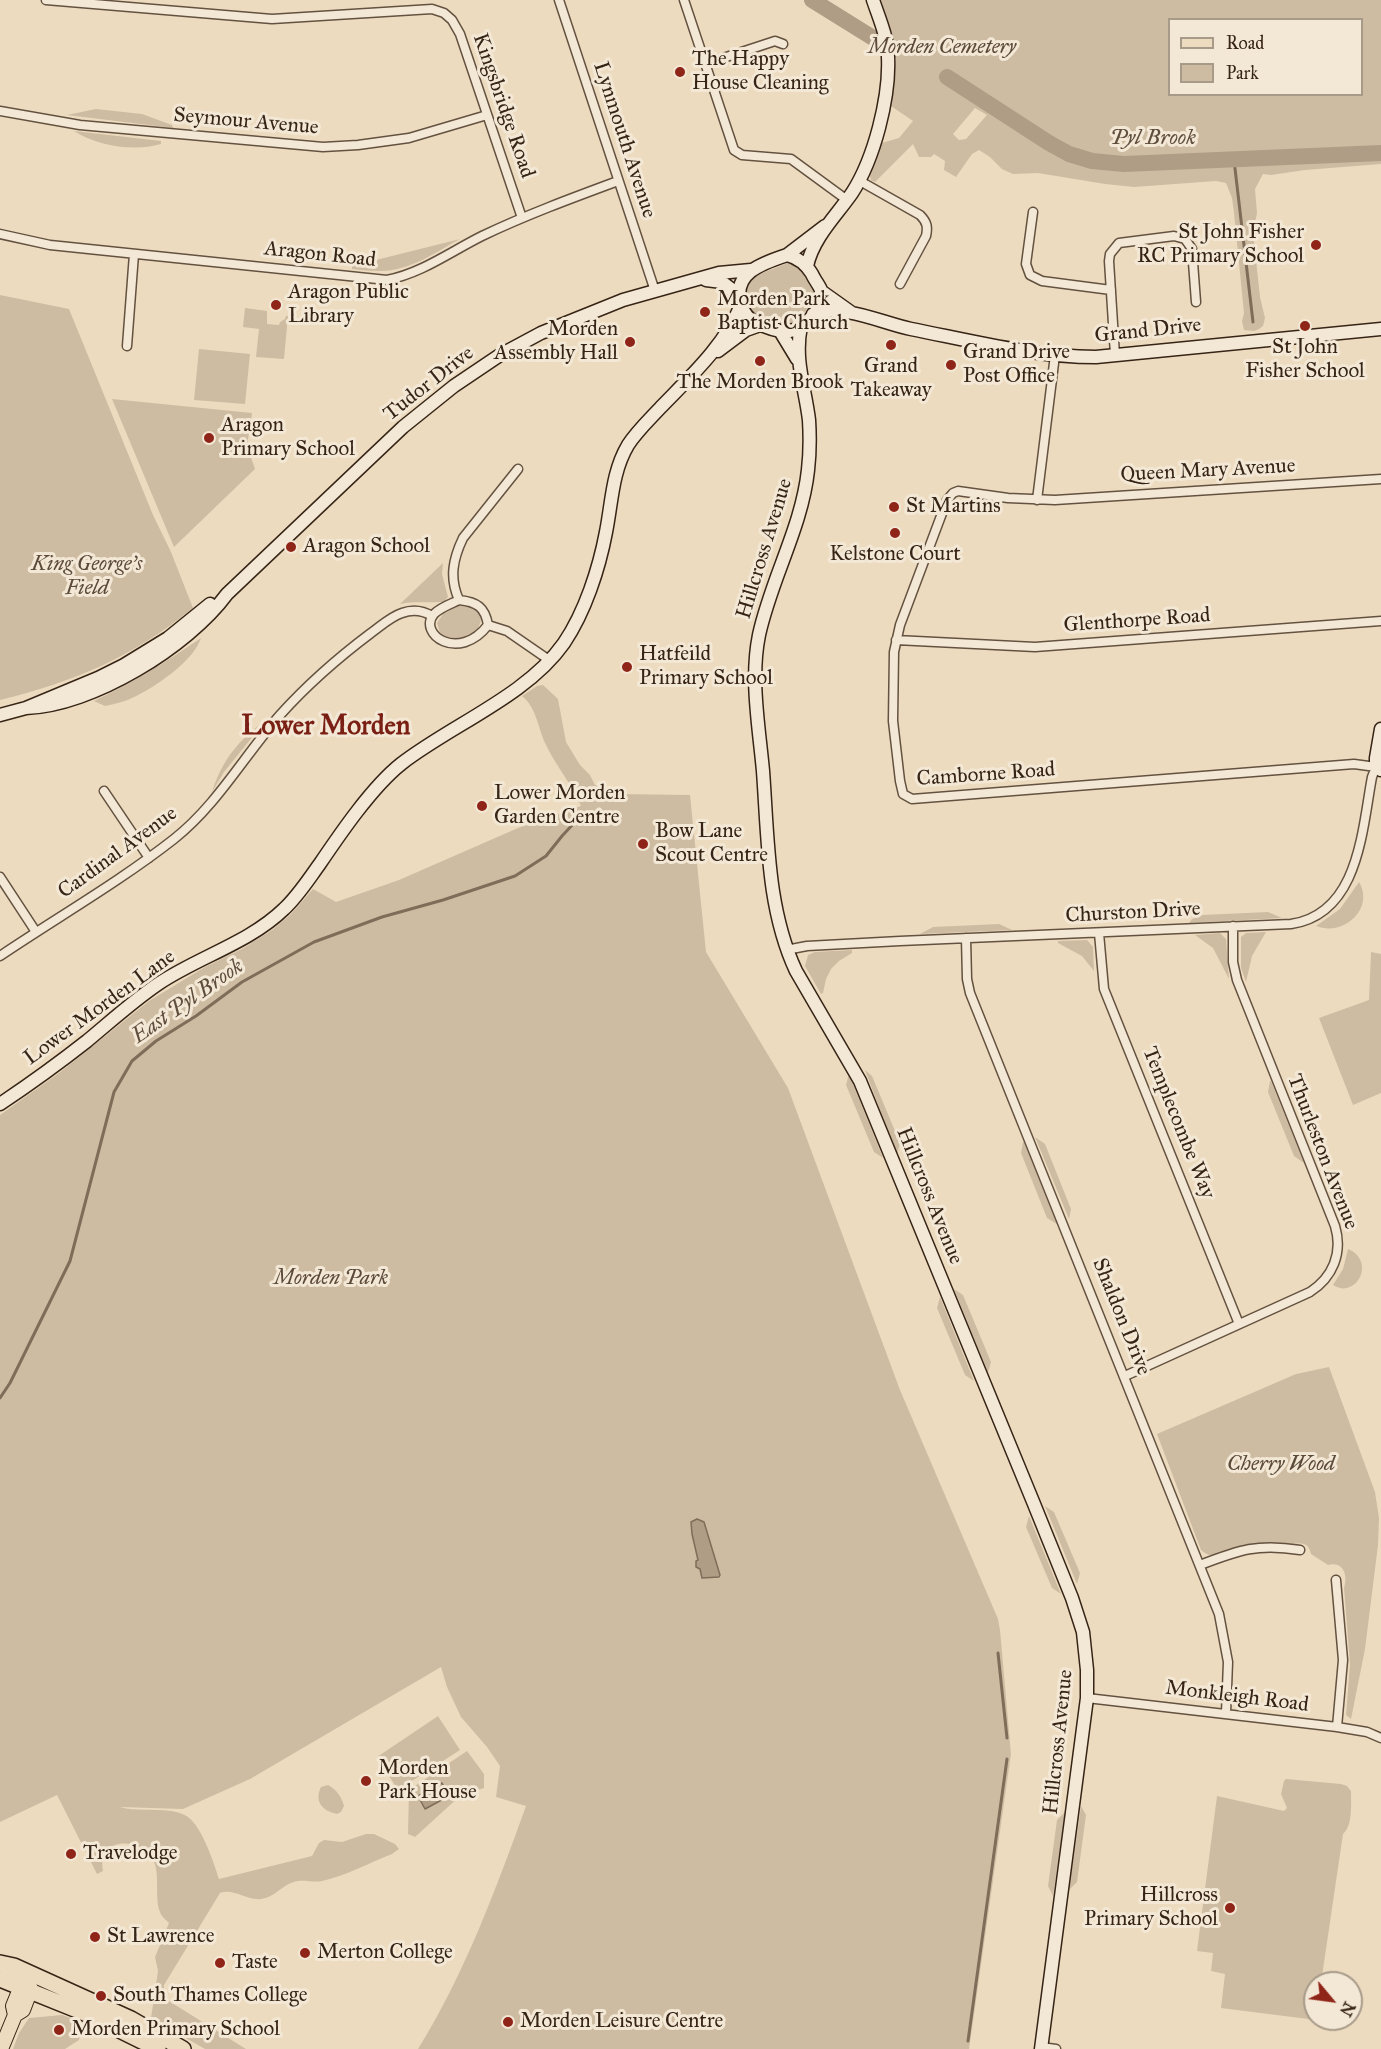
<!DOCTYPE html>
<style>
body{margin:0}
#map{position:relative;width:1381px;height:2049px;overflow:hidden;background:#eddbbf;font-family:"IM FELL Great Primer",serif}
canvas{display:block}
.legend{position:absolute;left:1168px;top:18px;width:195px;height:78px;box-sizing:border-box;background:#f3e8d5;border:2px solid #a79a89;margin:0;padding:8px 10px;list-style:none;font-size:18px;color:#362416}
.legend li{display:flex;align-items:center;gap:12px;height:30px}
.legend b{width:30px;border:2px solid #a79a89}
.north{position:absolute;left:1303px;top:1971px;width:60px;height:60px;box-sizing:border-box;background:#f3e8d5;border:2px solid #a79a89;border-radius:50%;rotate:119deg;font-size:16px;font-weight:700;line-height:24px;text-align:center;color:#362416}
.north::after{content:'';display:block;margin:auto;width:21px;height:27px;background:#8f2418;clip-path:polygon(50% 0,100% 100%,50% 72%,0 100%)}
</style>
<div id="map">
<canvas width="1381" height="2049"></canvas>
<ul class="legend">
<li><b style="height:8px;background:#eddbbf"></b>Road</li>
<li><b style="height:16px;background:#cebca2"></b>Park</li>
</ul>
<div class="north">N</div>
</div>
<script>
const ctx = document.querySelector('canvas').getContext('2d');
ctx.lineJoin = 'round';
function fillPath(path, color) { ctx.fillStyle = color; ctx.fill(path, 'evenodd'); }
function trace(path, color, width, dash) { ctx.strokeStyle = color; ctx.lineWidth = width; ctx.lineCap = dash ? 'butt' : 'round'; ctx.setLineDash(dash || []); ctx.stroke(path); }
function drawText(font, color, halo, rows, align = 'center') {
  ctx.font = font + ' "IM FELL Great Primer",serif'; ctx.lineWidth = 6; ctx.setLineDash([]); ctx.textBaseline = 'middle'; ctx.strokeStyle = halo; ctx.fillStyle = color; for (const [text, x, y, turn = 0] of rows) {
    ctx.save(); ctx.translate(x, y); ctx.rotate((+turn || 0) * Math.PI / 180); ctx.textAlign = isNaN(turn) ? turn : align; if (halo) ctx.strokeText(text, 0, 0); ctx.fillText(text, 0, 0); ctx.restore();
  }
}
const green = new Path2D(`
 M881,0H1381V164L1305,170L1271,175L1263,174L1255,189L1257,213L1253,232L1260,297L1265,318L1263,326L1259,329L1254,331L1244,330L1242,321L1244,313L1234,213L1232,198L1226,183L1216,181L1134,187L1105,184L1038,173L1013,174L1002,169L990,157L979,150L972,154L956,177L944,170L945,161L934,154L931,157H919L913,144L875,182L871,180L870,176L882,143L899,138L913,121L891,106L896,60L893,37ZM1170,20H1362V94H1170ZM975,108L987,115L966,139L959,140L953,134Z
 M96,109L142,114L172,125L173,128L67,115Z
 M74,131L161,141V144C134,152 97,146 74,131Z
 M460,239C436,252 410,271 380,271C371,271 361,270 352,269V266Z
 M788,263L799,267L814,293C814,302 799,323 790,325C784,326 777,323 771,321C747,314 737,301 752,277Z
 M0,295L69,309L153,515L171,552L193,608C131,658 76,681 0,700Z
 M245,308L267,311V324L279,325L280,322L285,319L286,316H288L284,359L256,357L259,329L243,327Z
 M199,349L250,354L245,404L194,400Z
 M112,399L252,413L247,446L255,469L174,547Z
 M443,563L442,574L448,597C445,600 446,602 440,602C427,603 414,601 400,604Z
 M458,606C468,605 474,606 481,614C483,637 456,645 440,633L437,623L443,614Z
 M201,638C194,661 154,688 132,698C124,702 114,704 105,706L94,701C132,683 166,662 201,638Z
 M543,685L558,699L566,742L580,765L590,775L595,785L616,794L690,795L706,952L788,1088L900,1390L998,1619L1000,1630L1011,1754L969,2049H418C465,1973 496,1889 526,1806L496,1797L500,1766L487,1747L461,1717L447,1687L441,1667L250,1779L183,1809L120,1807C132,1811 144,1809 157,1810C166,1810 180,1811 188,1817C202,1827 214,1863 219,1879L312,1856L319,1843L324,1840L342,1842L366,1834H374L395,1844L399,1849L392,1854C369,1863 345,1876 322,1881C313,1883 303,1879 294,1882C282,1885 274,1898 261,1899C247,1901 234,1888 220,1893L164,1985V1998L246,2049H205L151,2018L158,1971L155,1957L169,1923C166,1920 161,1916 160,1912C154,1898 161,1870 152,1858C136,1836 97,1838 103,1871L97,1874L57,1795L0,1822V1115L59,1073L149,1001L205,967L242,949L272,930L290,915L313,889L336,902L399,880L518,828L581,806C572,784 555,765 545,743C538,727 536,707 522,696L537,686Z
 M267,719L224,772L212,792C223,758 239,740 267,719Z
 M1359,882C1375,909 1343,937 1316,926L1340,909Z
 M1268,912L1282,918L1189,923L1192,919L1202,915Z
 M999,924L1012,930L920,934L933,927Z
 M1266,932L1252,956L1246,982L1241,968V937L1246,933Z
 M1220,933L1226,939L1229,979L1213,948L1195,935Z
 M1087,940L1093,947L1094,971L1082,956L1058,943V941Z
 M852,950V953L839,961L831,969L826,979L823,993L821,994L805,966L808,955L815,952Z
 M1371,952L1381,954V1093L1353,1105L1319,1018L1369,1000Z
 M865,1070L872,1076L900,1143L897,1155Z
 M849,1074L883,1158L874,1152L846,1085Z
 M1270,1081H1271L1304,1163L1294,1156L1268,1092Z
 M1035,1137L1045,1144L1071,1209L1069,1219Z
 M1023,1142H1024L1057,1224L1047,1218L1021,1153Z
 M1348,1249C1377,1261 1356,1300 1333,1285L1343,1269Z
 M954,1289L963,1295L991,1362L988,1373Z
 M940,1297L974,1381L965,1375L937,1308Z
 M1329,1367L1375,1492L1379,1518L1378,1545L1365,1649L1351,1719L1346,1715L1350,1664L1344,1588C1348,1576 1344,1561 1328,1565L1311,1554C1308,1540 1300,1544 1289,1544C1271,1543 1254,1544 1237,1548C1229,1549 1221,1554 1214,1555C1208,1556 1205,1553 1201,1550L1157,1434L1296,1374Z
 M1045,1506L1054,1512L1080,1573L1077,1584Z
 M1029,1516L1061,1594L1052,1588L1026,1527Z
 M438,1716L460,1750L398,1790L377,1757Z
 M467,1751L484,1774V1788L460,1796L415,1837L408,1834L409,1790Z
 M1286,1779L1341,1784L1347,1786L1351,1791C1351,1803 1353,1826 1343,1834L1321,1983H1315L1316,2020L1221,2008L1225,1974L1211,1971L1213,1953L1197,1951L1217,1796L1284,1811L1287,1808L1281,1794L1284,1781Z
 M328,1785C336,1789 342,1797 344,1806L341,1812L337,1814C322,1811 314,1801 321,1787Z
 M1081,1806L1086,1815L1077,1882L1069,1890Z
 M1065,1812L1053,1896L1048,1886L1057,1820Z
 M62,2015L80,2021L92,2027L91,2030L81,2033L79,2040L65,2049H13L19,2033L29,2018Z`);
const water = new Path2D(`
 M697,1519L704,1522L720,1575L719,1577L702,1578L700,1569L696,1567V1561L698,1560L692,1534L691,1522Z
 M442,1783L449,1796L425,1809L418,1796Z`);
const stream = new Path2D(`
 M1234,160L1253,322
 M0,1398L10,1383L70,1261L114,1092L132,1061L156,1041L196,1016L242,982L314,942L382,917L443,900L515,876L546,856L562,836L576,821L587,814
 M998,1653L1007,1738
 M968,2041L1007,1759`);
const river = new Path2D(`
 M812,0L878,41
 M947,77L1049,143L1069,154L1092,161L1124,164L1381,153`);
const street = new Path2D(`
 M46,0L272,19L432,9L444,13L452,20L460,34L522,218
 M559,0L655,291
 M684,0L734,150L742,155L791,159L847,200
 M705,64L775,41L783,44
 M0,111L80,125L323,147L358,145L409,138L487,115
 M860,181L920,215C927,222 928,227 926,236L900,284
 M1033,212L1026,264L1030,275L1042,281L1111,290
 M0,234L50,245L387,280C422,273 450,252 482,236C526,215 572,198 618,181
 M127,346L134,254
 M1115,355L1109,261L1110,254L1119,243L1174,236L1185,239L1192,249L1196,302
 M1037,500L1055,355
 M459,600C477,602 485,607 488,625C459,663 417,634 434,614C441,607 451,604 459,600Z
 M459,600C449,578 453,559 463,538L518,469
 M488,625L507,631L549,660
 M896,640L1035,647L1381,621
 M104,791L149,858
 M0,877L36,932
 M1099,933L1104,989L1239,1324
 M966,938L967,979L970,993L1219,1614L1228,1662L1226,1713
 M786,950L807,946L900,941L1291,924C1359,914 1362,830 1372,777L1376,767L1354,764L912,799L903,794L900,781L893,721L894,652L900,625L947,500L953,493L958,491L1008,498L1055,500L1381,479
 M0,956C58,917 119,882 174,839C217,805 244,756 280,715C307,685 339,657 371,633C381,626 390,617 402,613C413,609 422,610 432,616
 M1125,1376L1310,1292C1333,1277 1343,1253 1335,1226L1237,980L1233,962V926
 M1200,1565C1239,1550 1258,1543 1300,1550
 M1336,1580L1343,1660L1337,1727
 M1087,1698L1337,1727L1367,1732L1381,1738
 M1041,2047L1056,2049`);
const secondary = new Path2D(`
 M787,255C799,258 806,264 812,274C814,279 819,285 821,290C826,305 805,329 790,331C779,333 765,327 755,322C748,319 744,313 741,305C731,273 763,263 787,255Z
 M787,255L825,226
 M807,266C813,238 836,216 852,193C874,159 890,98 888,57C888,38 879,18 873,0
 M706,280L722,282L739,295
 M821,291L852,313
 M813,314C842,303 882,323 911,329C972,341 1034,357 1096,357L1381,329
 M801,326C794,360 805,387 809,420C810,436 810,453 808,470C802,527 771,579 759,635C750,679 759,727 763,771C768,838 767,909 796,971L860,1081L1034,1504L1072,1598L1083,1632L1087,1670V1698L1041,2049
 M780,331L797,359
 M718,351L746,330L760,325
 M26,708C92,706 188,647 227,594L403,427L454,386L500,355L541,333L623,300L719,273L751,270
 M0,715L26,708L98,678L124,665L168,638L210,604
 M1381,729L1376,758V767L1381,770
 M0,1104C30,1084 59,1063 87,1041C110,1022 133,1001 158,984C198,957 249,943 284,909C298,896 308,880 319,865C340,834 372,787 401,764C451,725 527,696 564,643C585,612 599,569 606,532C612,502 612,472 628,445C637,431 650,419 661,407C691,376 725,345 741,305`);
const primary = new Path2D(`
 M15,2015L13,2006L20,1989
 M1,2049L15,2015L23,2010L31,1989L28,1983L10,1974L4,1965`);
const highway = new Path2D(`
 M0,1963L14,1966L131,2019L183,2049
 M0,1979L87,2014L158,2049`);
const markers = [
 [680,72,6,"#8f2418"],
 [1316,245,6,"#8f2418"],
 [276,305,6,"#8f2418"],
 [705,312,6,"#8f2418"],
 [1305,326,6,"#8f2418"],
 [630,342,6,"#8f2418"],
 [891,345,6,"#8f2418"],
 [760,361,6,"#8f2418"],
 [951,365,6,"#8f2418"],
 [209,438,6,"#8f2418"],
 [894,507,6,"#8f2418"],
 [895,533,6,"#8f2418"],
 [291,547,6,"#8f2418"],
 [627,667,6,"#8f2418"],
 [482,806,6,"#8f2418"],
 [643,844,6,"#8f2418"],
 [366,1781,6,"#8f2418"],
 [71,1854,6,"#8f2418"],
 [1230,1908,6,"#8f2418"],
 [95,1937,6,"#8f2418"],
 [305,1953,6,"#8f2418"],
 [220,1963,6,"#8f2418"],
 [101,1996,6,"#8f2418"],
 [508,2022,6,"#8f2418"],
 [59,2030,6,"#8f2418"]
];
const parkNames = [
 ["Morden Cemetery",942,48],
 ["King George's",87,565],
 ["Field",87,589],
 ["Morden Park",331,1279],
 ["Cherry Wood",1281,1465]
];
const poiNames = [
 ["The Happy",692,60],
 ["House Cleaning",692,84],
 ["St John Fisher",1304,233,"right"],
 ["RC Primary School",1304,257,"right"],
 ["Aragon Public",288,293],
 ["Library",288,317],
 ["Morden Park",717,300],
 ["Baptist Church",717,324],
 ["Morden",618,330,"right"],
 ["Assembly Hall",618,354,"right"],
 ["St John",1305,348,"center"],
 ["Fisher School",1305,372,"center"],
 ["Grand Drive",963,353],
 ["Post Office",963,377],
 ["Grand",891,367,"center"],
 ["Takeaway",891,391,"center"],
 ["The Morden Brook",760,383,"center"],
 ["Aragon",221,426],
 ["Primary School",221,450],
 ["St Martins",906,507],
 ["Aragon School",303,547],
 ["Kelstone Court",895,555,"center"],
 ["Hatfeild",639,655],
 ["Primary School",639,679],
 ["Lower Morden",494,794],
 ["Garden Centre",494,818],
 ["Bow Lane",655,832],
 ["Scout Centre",655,856],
 ["Morden",378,1769],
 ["Park House",378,1793],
 ["Travelodge",83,1854],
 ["Hillcross",1218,1896,"right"],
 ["Primary School",1218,1920,"right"],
 ["St Lawrence",107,1937],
 ["Merton College",317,1953],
 ["Taste",232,1963],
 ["South Thames College",113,1996],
 ["Morden Leisure Centre",520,2022],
 ["Morden Primary School",71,2030]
];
const streetNames = [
 ["Kingsbridge Road",503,106,71],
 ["Seymour Avenue",246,122,5],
 ["Lynmouth Avenue",624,140,72],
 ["Aragon Road",320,255,6],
 ["Grand Drive",1148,331,-6],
 ["Tudor Drive",429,384,-38],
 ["Queen Mary Avenue",1208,471,-3],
 ["Hillcross Avenue",765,549,-73],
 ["Glenthorpe Road",1137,621,-4],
 ["Camborne Road",986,775,-4],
 ["Cardinal Avenue",118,853,-36],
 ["Churston Drive",1133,913,-3],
 ["Lower Morden Lane",100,1008,-36],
 ["Templecombe Way",1178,1123,68],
 ["Thurleston Avenue",1322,1152,69],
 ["Hillcross Avenue",929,1196,68],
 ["Shaldon Drive",1121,1317,68],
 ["Monkleigh Road",1237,1697,7],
 ["Hillcross Avenue",1059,1742,-84]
];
const waterNames = [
 ["Pyl Brook",1153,139],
 ["East Pyl Brook",188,1002,-35]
];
const districtNames = [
 ["Lower Morden",326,727]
];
fillPath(green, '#cebca2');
fillPath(water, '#af9d86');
trace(water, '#7f6d59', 1.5);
trace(stream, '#7f6d59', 3);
trace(river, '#af9d86', 16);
trace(street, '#645240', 11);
trace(secondary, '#362416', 15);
trace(primary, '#362416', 16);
trace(highway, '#362416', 18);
trace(street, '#f3e8d5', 8);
trace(secondary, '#f3e8d5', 12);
trace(primary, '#eddbbf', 14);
trace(highway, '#eddbbf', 15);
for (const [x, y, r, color] of markers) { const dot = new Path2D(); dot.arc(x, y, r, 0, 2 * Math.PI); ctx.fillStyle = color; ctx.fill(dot); trace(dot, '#f3e8d5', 2); }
drawText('italic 21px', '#5c4a39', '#f3e8d5', parkNames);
drawText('21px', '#362416', '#f3e8d5', poiNames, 'left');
drawText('21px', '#362416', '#f3e8d5', streetNames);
drawText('italic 22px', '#604e3d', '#f3e8d5', waterNames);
drawText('bold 27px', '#7a1f14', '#f3e8d5', districtNames);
</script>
